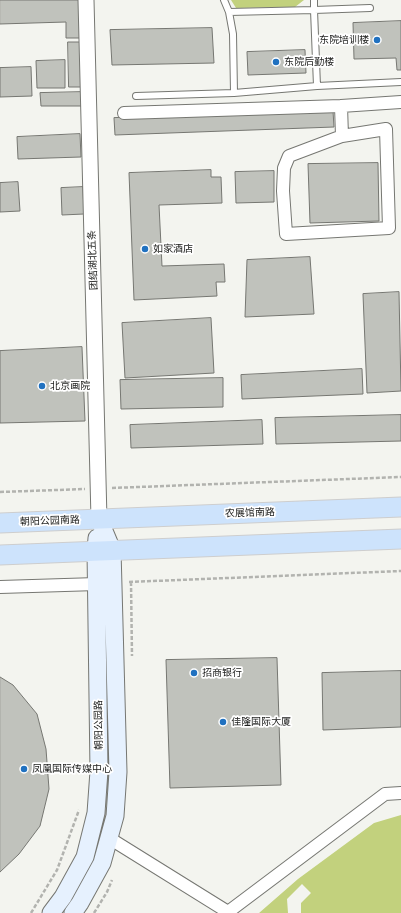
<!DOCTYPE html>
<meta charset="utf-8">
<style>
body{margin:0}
canvas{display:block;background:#f3f4ef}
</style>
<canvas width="401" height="913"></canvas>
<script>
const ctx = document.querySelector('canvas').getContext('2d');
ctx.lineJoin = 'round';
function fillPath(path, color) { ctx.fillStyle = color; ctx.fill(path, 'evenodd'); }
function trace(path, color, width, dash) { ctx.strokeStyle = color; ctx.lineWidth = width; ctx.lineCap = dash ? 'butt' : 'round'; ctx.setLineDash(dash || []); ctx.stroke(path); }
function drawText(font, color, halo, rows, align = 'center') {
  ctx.font = font + ' Montserrat,"Noto Sans SC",sans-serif'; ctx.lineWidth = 3.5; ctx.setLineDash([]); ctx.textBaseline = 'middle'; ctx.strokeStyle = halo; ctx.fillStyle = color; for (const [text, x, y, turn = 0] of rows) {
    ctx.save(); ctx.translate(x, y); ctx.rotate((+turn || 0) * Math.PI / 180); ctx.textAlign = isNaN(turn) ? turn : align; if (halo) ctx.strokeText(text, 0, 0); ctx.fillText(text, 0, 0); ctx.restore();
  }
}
const green = new Path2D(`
 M231,0H304L295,7L236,8Z
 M401,815V913H301V903L311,893L302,884L287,899L288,913H259L298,879L374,823Z`);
const building = new Path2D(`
 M0,0H82L83,38H66V22L0,24Z
 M401,21V70H397L396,58L354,59L353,23Z
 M212,28L214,63L112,65L110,30Z
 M68,42H82L83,87H69Z
 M305,50L306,73L248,75L247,52Z
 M65,60V88H37L36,61Z
 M31,67L32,96L0,97V68Z
 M83,92V106H41L40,93Z
 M333,111L334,127L115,135L114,118Z
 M80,134L81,157L18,159L17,137Z
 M378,163L379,221L310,223L308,164Z
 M211,170V177H221L222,203L159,205L162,266L224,264L225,282H216L217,296L134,300L129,173Z
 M274,171V202L236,203L235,172Z
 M18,182L20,211L0,212V183Z
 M83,187L84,214L62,215L61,188Z
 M310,257L314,314L245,317L247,260Z
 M399,292L401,391L367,393L363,294Z
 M211,318L214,373L125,378L122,323Z
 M82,347L85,421L0,423V351Z
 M362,369L363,394L242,399L241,375Z
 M223,378V407L121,409L120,380Z
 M401,415V441L276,444L275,418Z
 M262,420L263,444L131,448L130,425Z
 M277,658L281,785L170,788L166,660Z
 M401,671V727L323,730L322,673Z
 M0,677L13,685L37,714L46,749L49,789L40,826L19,854L0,872Z`);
const path = new Path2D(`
 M112,488L401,477
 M0,492L85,489
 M129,582L401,571
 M131,582L132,656
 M31,913L57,870L79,810
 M94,913L107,892L112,880`);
const service = new Path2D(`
 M224,0L229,12L314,10L317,86
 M314,0V10L370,8
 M229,12L233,34L234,93
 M136,96L234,93L317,86L401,82`);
const minor = new Path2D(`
 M124,113L341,106
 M386,129L389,228L286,234L283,191L284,168L289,156L342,136Z
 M342,136L341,106L401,102
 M0,587L97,584
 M109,838L228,912L385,794L401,793`);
const tertiary = new Path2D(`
 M86,0L99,519`);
const secondary = new Path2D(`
 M51,913L63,897L85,857L96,813L99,771L96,551L97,538
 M73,913L80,903L102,863L115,816L118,772L112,550L99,519`);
const primary = new Path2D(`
 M0,523L401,507
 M0,555L401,539`);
const markers = [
 [377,40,4,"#2071c0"],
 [276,62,4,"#2071c0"],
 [145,249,4,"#2071c0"],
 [42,386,4,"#2071c0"],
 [194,673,4,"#2071c0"],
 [223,722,4,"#2071c0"],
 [24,769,4,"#2071c0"]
];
const poiNames = [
 ["东院培训楼",369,40,"right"],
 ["东院后勤楼",284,62],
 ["如家酒店",153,249],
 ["北京画院",50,386],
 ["招商银行",202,673],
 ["佳隆国际大厦",231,722],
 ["凤凰国际传媒中心",32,769]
];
const streetNames = [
 ["团结湖北五条",93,260,-92],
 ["农展馆南路",250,513,-2],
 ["朝阳公园南路",50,521,-2],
 ["朝阳公园路",99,725,-91]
];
fillPath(green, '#c2d17d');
fillPath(building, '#c0c2bc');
trace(building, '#767772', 1);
trace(service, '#767772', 8);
trace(minor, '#767772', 14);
trace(tertiary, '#767772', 17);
trace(secondary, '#767772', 19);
trace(primary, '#cecece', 21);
trace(path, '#b2b3af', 2.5, [4, 2]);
trace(service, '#fff', 6);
trace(minor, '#fff', 12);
trace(tertiary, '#fff', 15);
trace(secondary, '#e6f1fe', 17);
trace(primary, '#cde3fc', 19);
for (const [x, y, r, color] of markers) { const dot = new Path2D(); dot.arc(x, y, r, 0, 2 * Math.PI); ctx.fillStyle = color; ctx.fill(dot); trace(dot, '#fff', 1.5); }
drawText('10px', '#212220', '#fff', poiNames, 'left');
drawText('10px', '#212220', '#fff', streetNames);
</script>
